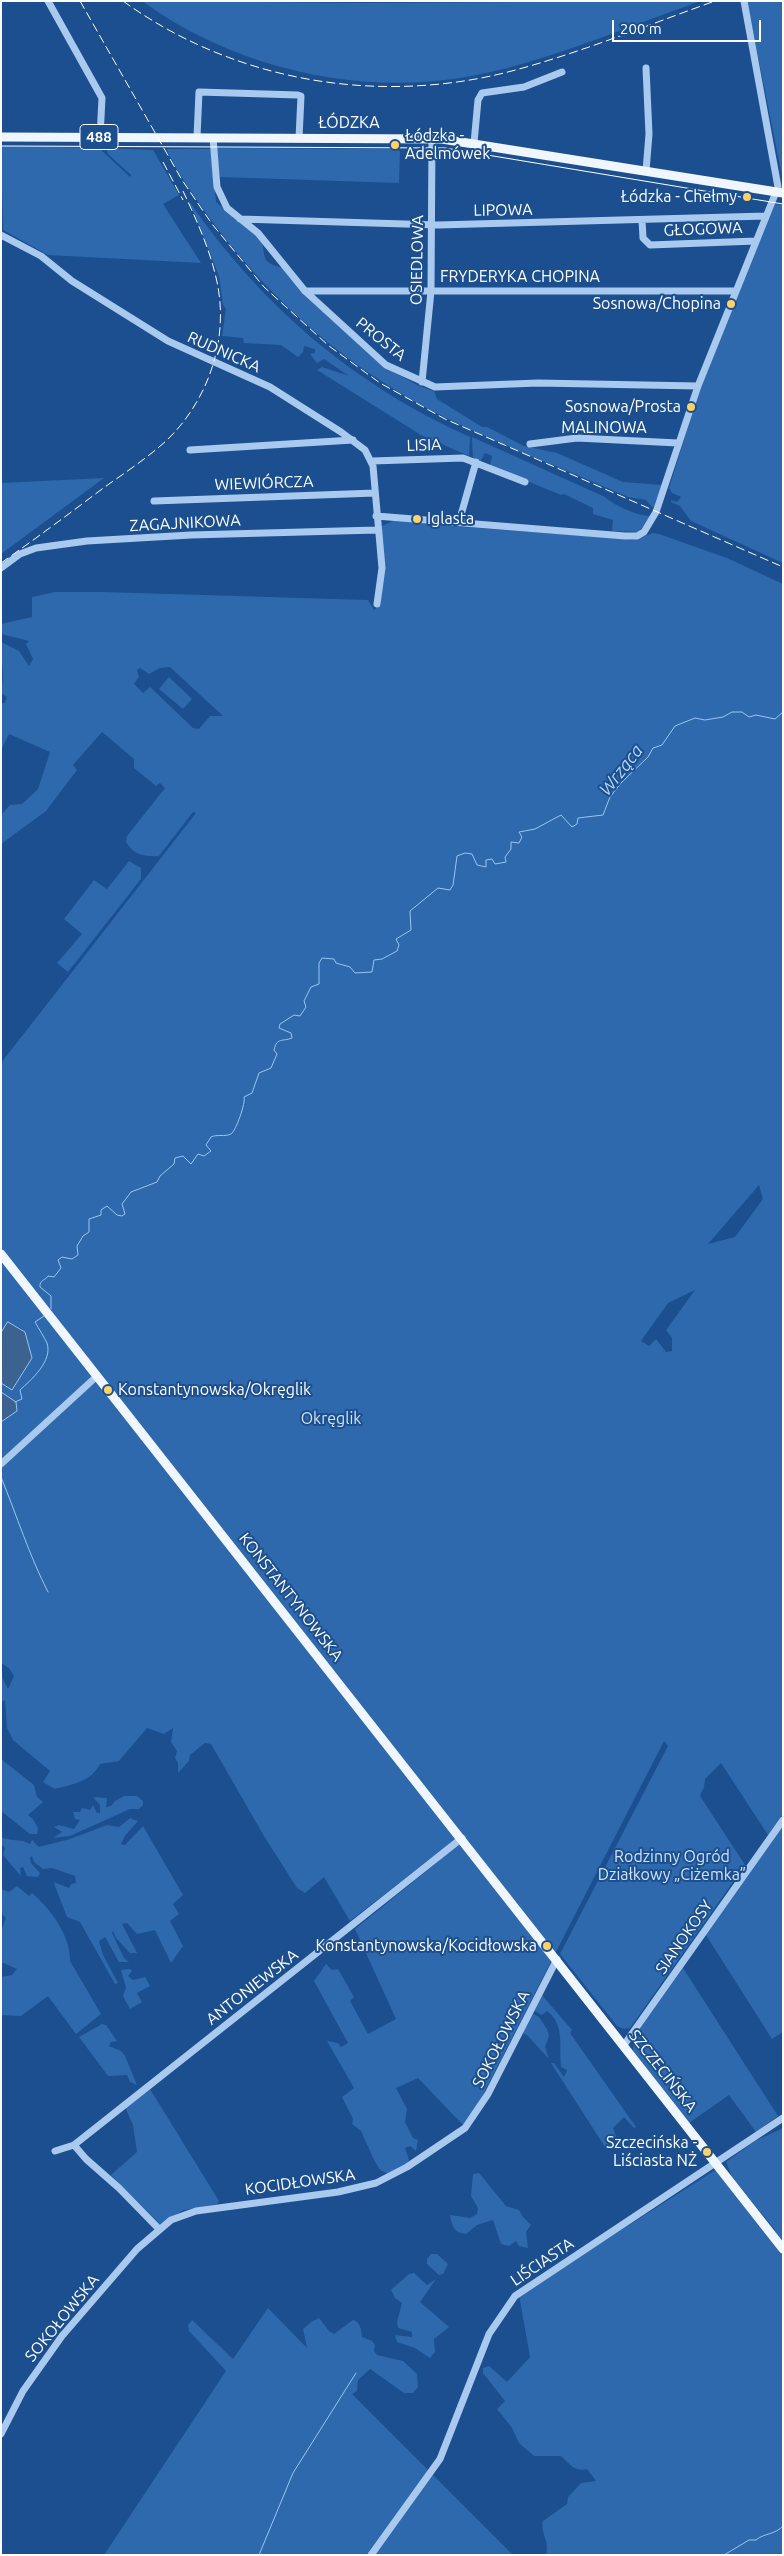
<!DOCTYPE html>
<meta charset="utf-8">
<style>
body{margin:0}
#map{position:relative;width:784px;height:2556px;overflow:hidden;background:#1b4f8f;font-family:Ubuntu,sans-serif}
canvas{display:block}
.frame{position:absolute;inset:0;border:2px solid #fff;pointer-events:none}
.scale{position:absolute;left:612px;top:20px;width:149px;height:22px;box-sizing:border-box;border:2px solid #fff;border-top:0;padding-left:6px;font-size:15px;line-height:18px;white-space:nowrap;color:#fff;-webkit-text-stroke:4px #1b4f8f;paint-order:stroke}
</style>
<div id="map">
<canvas width="784" height="2556"></canvas>
<div class="frame"></div>
<div class="scale">200 m</div>
</div>
<script>
const ctx = document.querySelector('canvas').getContext('2d');
ctx.lineJoin = 'round';
function fillPath(path, color) { ctx.fillStyle = color; ctx.fill(path, 'evenodd'); }
function trace(path, color, width, dash) { ctx.strokeStyle = color; ctx.lineWidth = width; ctx.lineCap = dash ? 'butt' : 'round'; ctx.setLineDash(dash || []); ctx.stroke(path); }
function drawText(font, color, halo, rows, align = 'center') {
  ctx.font = font + ' Ubuntu,sans-serif'; ctx.lineWidth = 4; ctx.setLineDash([]); ctx.textBaseline = 'middle'; ctx.strokeStyle = halo; ctx.fillStyle = color; for (const [text, x, y, turn = 0] of rows) {
    ctx.save(); ctx.translate(x, y); ctx.rotate((+turn || 0) * Math.PI / 180); ctx.textAlign = isNaN(turn) ? turn : align; if (halo) ctx.strokeText(text, 0, 0); ctx.fillText(text, 0, 0); ctx.restore();
  }
}
const green = new Path2D(`
 M142,1L363,3L701,1C623,28 541,65 460,78C351,95 231,66 142,1Z
 M747,1H783V181Z
 M1,146L99,148L130,177L131,175L108,154L106,148L153,150L179,195L163,204L201,263L48,255L3,230Z
 M216,148L394,149L400,151L399,183L220,177Z
 M167,149H211L216,202L262,240C265,260 263,263 283,268L387,368L419,386L434,391L437,399L482,427H487L524,446L557,453L623,482L662,485L653,508L646,500L628,497C565,469 500,445 438,414C350,369 274,304 215,225C204,211 170,163 167,149Z
 M189,201C261,306 354,385 470,437L469,456L421,435L317,370L322,367L349,376L324,359L317,363L310,354L315,353V349L304,346L303,352L298,357L281,345L244,343L243,338L222,336L226,309L223,305L219,276Z
 M774,204L783,205V563L691,521L680,506L671,502V500L677,502L681,497L672,493L669,488L700,389Z
 M472,437L605,497C615,506 636,515 650,516L639,532L612,531L613,520L593,514V508L564,494L561,495L490,466L492,456L485,453L480,462L473,460Z
 M104,478L1,554V483Z
 M395,520C473,530 554,532 633,540L653,533L659,534L727,558L783,584V1814L768,1835L721,1763L705,1779L704,1787L700,1796L745,1865L630,2028L624,2029L617,2026L560,1954L668,1746L664,1741L474,2112L463,2125L418,2078L396,2088L407,2109L405,2122L413,2138L418,2140L416,2151L410,2146L405,2148L409,2160L405,2167L388,2174L380,2170L374,2160L361,2131L352,2124L353,2119L342,2097L354,2088L327,2041L338,2043L341,2047L348,2043L314,1981L326,1964L332,1970L338,1969L354,1997L350,2001L368,2034L396,2019L355,1929L439,1861L435,1855L350,1921L324,1877L305,1893L297,1888L264,1836L211,1744L205,1743L190,1755L189,1761L178,1773V1763L175,1758L177,1751L171,1742L173,1728L164,1734L147,1728L119,1761L100,1764C91,1782 73,1784 55,1789L43,1782L50,1771L13,1740L7,1728L5,1700L1,1703V1675L8,1689L14,1676L9,1668L1,1663V1422L17,1411L16,1402L1,1392V1383L12,1390L32,1358L22,1329L8,1322L1,1333V1063L196,813L193,812L159,856C146,857 133,855 126,842L127,836L165,788L160,783L156,786L134,768V759L102,732L73,765L77,770L46,811L1,844V815L10,805L22,804L38,789L50,752L9,734L1,750V703H5L7,697L1,693L3,678L1,642L19,651L29,666L33,659L26,644L29,641L1,634V624L32,617V597L55,592H103L368,600L374,610L381,605L380,527ZM170,667L222,715V716H210L199,729L193,728L150,687L143,693L134,684L139,677L137,670L140,668L149,674L160,668ZM759,1185L763,1199L735,1237L708,1244ZM695,1290L666,1330L672,1338V1351L666,1352L656,1339L649,1346L641,1341L668,1303Z
 M169,677L192,699L183,709L159,689Z
 M129,861L141,868V879L68,972L57,963L82,934L64,919L94,880L107,889Z
 M1,1759L34,1785L37,1797L43,1802L28,1815L33,1819L38,1828L37,1834H30L1,1811Z
 M124,1796H137L143,1801V1805L139,1809H130L70,1836L53,1838L62,1832L54,1827L59,1825L74,1829L80,1820L75,1819L73,1812H80L82,1808L90,1810L93,1805L97,1813H100V1805L93,1797L107,1798L106,1807L111,1806L115,1801Z
 M130,1818L138,1821L125,1836L121,1844L125,1845L143,1826L183,1895L173,1904L179,1914L170,1921L183,1946L171,1963L155,1930L137,1934L127,1923L122,1924L137,1953H130L116,1938L113,1931L112,1933L124,1958L129,1962H119L105,1937L99,1941L103,1955L118,1983L115,1984L80,1922L67,1917L55,1886L54,1882L69,1888L71,1884L76,1883L75,1876L52,1868L43,1869L34,1862L32,1856L30,1858L31,1863L40,1873L38,1877L27,1876L23,1867L20,1868L21,1876L3,1855L5,1848L1,1844V1837C11,1842 20,1838 30,1844L32,1840L39,1847L70,1839L107,1825L119,1827Z
 M783,1825V2032L772,2039L706,1935Z
 M17,1886L29,1896L32,1893C50,1908 71,1936 70,1961L101,2014L76,2034L48,1996L21,2016L1,2015V1977L12,1975L17,1969L1,1962V1931L6,1918L1,1913V1889L9,1892Z
 M683,1968L778,2116L756,2132L729,2095L689,2123L633,2051L634,2037Z
 M130,1969L132,1971L128,1976L133,1980L145,1977L150,1986L137,1993L142,2002L130,2009L123,1996L126,1988L121,1970Z
 M541,1994L572,2030L570,2033L636,2127L634,2128L624,2117L613,2128L617,2139L605,2147L551,2063H554L564,2077L567,2070L561,2067C559,2046 565,2025 547,2011L542,2015L533,2010Z
 M532,2013L539,2017L547,2029L549,2036L545,2047L549,2059L527,2035L522,2033Z
 M102,2024L106,2025L117,2041L111,2042L109,2046L121,2051L125,2056L137,2085L130,2082L127,2075L108,2076L79,2037Z
 M150,2089L219,2201L217,2204L184,2210L160,2224L111,2175L137,2152L133,2125L125,2107Z
 M783,2128V2555H546C550,2540 540,2534 543,2521L567,2504L568,2497L581,2483L596,2481L587,2469C574,2472 570,2464 561,2456H534L519,2443L512,2428L497,2409L505,2401L483,2373V2368L489,2366L507,2382L530,2357L519,2295L717,2169L769,2234L775,2230L732,2177L726,2162L755,2141Z
 M479,2173L506,2206L519,2210L523,2217L531,2225L526,2232L528,2248L519,2246L516,2241L509,2246L501,2244L493,2220L477,2225L466,2234C454,2233 452,2226 450,2215L470,2218L477,2214L478,2208L471,2196L473,2174Z
 M431,2254H437L448,2264L443,2274L439,2275L427,2264V2259Z
 M414,2273L427,2285L436,2279L420,2302L449,2327L434,2339L435,2352L430,2358L415,2348L397,2342L395,2335L412,2337V2332L398,2328L397,2322L402,2303L395,2298L391,2290L409,2274Z
 M268,2308L307,2348L303,2329L311,2322L319,2318L329,2331L334,2334L353,2320C361,2322 361,2330 362,2337L372,2341L375,2345L374,2351L377,2355L403,2361L417,2374L418,2387L413,2393H404L370,2369L358,2380L357,2391L352,2394L513,2555H104L226,2371L189,2331L188,2325L192,2320L233,2359Z`);
const water = new Path2D(`
 M8,1322L25,1332L32,1358L12,1390L1,1383V1333Z
 M1,1392L16,1402L17,1411L1,1422Z`);
const stream = new Path2D(`
 M51,1309V1296L40,1287C39,1280 46,1280 48,1276L54,1277L61,1268L58,1260L62,1257L72,1259L78,1255L77,1246L83,1236L89,1232V1219L101,1215V1210L107,1206L117,1215L122,1216L125,1214L122,1204L131,1192L157,1182L160,1176L174,1164L175,1158L183,1156L191,1164L198,1154L204,1156L211,1151L206,1145L211,1137C217,1134 225,1137 231,1134C236,1131 246,1102 244,1097L252,1093L259,1073L271,1068L277,1054L274,1050C277,1037 282,1042 292,1038L291,1033L279,1028L280,1024L294,1015L300,1016L306,1007L304,1001L311,987L319,984V963L322,958L334,959L336,963L350,967L355,973L372,972L374,960L382,959L397,951L399,945L396,939L411,930L410,911L438,888L450,890L453,885L457,856L465,853L472,854L477,865L486,867V860L492,859L495,864L506,862L505,857L511,849V842L519,843L522,837L519,832L535,829L561,815L572,827L577,824L578,818L603,815L610,797L621,783L648,757L653,748L662,745L675,726L695,718L705,720L723,717L732,712H742L749,717L756,715L775,719L783,712
 M15,1402L22,1399L20,1390C31,1380 53,1361 47,1343C44,1337 39,1329 35,1322L44,1316
 M1,1477C17,1516 29,1555 48,1592
 M259,2555L293,2473L356,2373
 M724,2555L749,2540H756C764,2533 775,2535 783,2526`);
const minor = new Path2D(`
 M48,1L102,98L100,137
 M197,137L199,92L298,95L301,96L299,138
 M213,138L217,187L227,208L258,233L305,291L386,365L435,387L538,383L698,386
 M474,143L478,100L482,93L524,87L562,72
 M646,171L649,134L646,68
 M240,219L438,225L766,216
 M642,220L643,238L650,245L756,241
 M1,235L41,256L72,281L168,341L270,387L341,432L365,450L373,466L382,568L377,604
 M305,291H736
 M422,382L431,291L432,138
 M530,444L577,438L678,443
 M190,450L353,440
 M372,461L463,458L525,482
 M154,501L375,493
 M376,516L625,536H637L644,532L656,512L698,386L778,187L744,1
 M459,522L476,462
 M1,568L20,554L36,548L87,541L191,535L377,530
 M1,1464L97,1376
 M624,2045L783,1820
 M74,2145L86,2159L119,2188L159,2229
 M55,2151L74,2145L462,1838
 M1,2434L23,2391L62,2336L137,2249L171,2220L196,2211L338,2192L376,2183L407,2167L465,2128L488,2094L557,1959
 M371,2555L440,2459L489,2334L515,2296L783,2118`);
const major = new Path2D(`
 M1,137L442,139L783,193
 M1,1254L783,2249`);
const tram = new Path2D(`
 M1,146L445,148L783,204`);
const rail = new Path2D(`
 M80,1L182,180L212,224L264,287L329,346L380,383L445,419L783,567
 M123,1C232,80 373,105 504,73C575,55 645,26 715,1
 M163,162L183,200
 M1,563C35,539 69,514 102,489C123,474 146,459 166,441C207,402 228,343 218,287C212,254 197,221 183,191`);
const markers = [
 [395,145,5,"#ffd166"],
 [747,197,5,"#ffd166"],
 [731,304,5,"#ffd166"],
 [691,407,5,"#ffd166"],
 [417,519,5,"#ffd166"],
 [108,1390,5,"#ffd166"],
 [547,1946,5,"#ffd166"],
 [707,2152,5,"#ffd166"]
];
const shields = [
 [99,137,38]
];
const shieldNames = [
 ["488",99,137]
];
const streetNames = [
 ["ŁÓDZKA",349,123],
 ["LIPOWA",503,210,-1],
 ["GŁOGOWA",703,229,-2],
 ["OSIEDLOWA",417,260,-89],
 ["FRYDERYKA CHOPINA",520,277],
 ["PROSTA",381,339,39],
 ["RUDNICKA",224,352,24],
 ["MALINOWA",604,428],
 ["LISIA",424,445,-2],
 ["WIEWIÓRCZA",264,483,-2],
 ["ZAGAJNIKOWA",185,523,-3],
 ["KONSTANTYNOWSKA",291,1597,52],
 ["SIANOKOSY",684,1937,-55],
 ["ANTONIEWSKA",252,1987,-38],
 ["SOKOŁOWSKA",501,2039,-63],
 ["SZCZECIŃSKA",663,2071,52],
 ["KOCIDŁOWSKA",300,2182,-8],
 ["LIŚCIASTA",542,2262,-34],
 ["SOKOŁOWSKA",62,2318,-51]
];
const poiNames = [
 ["Łódzka -",405,136,"left"],
 ["Adelmówek",405,154,"left"],
 ["Łódzka - Chełmy",737,197],
 ["Sosnowa/Chopina",721,304],
 ["Sosnowa/Prosta",681,407],
 ["Iglasta",427,519,"left"],
 ["Konstantynowska/Okręglik",118,1390,"left"],
 ["Konstantynowska/Kocidłowska",537,1946],
 ["Szczecińska -",697,2143],
 ["Liściasta NŻ",697,2161]
];
const parkNames = [
 ["Okręglik",331,1419],
 ["Rodzinny Ogród",672,1857],
 ["Działkowy „Ciżemka”",672,1875]
];
const waterNames = [
 ["Wrząca",621,770,-52]
];
fillPath(green, '#2e69ad');
fillPath(water, '#3c6290');
trace(water, '#9cc4f0', 1);
trace(stream, '#9cc4f0', 1);
trace(minor, '#a9c9ee', 7);
trace(major, '#f0f6ff', 9);
trace(tram, '#fff', 1);
trace(rail, '#fff', 1, [9, 4]);
for (const [x, y, r, color] of markers) { const dot = new Path2D(); dot.arc(x, y, r, 0, 2 * Math.PI); ctx.fillStyle = color; ctx.fill(dot); trace(dot, '#1b4f8f', 2); }
for (const [x, y, w] of shields) { const box = new Path2D(); box.roundRect(x - w / 2, y - 12.5, w, 25, 4); ctx.fillStyle = '#1b4f8f'; ctx.fill(box); trace(box, '#fff', 1); }
drawText('bold 15px', '#fff', null, shieldNames);
drawText('16px', '#fff', '#1b4f8f', streetNames);
drawText('16px', '#fff', '#1b4f8f', poiNames, 'right');
drawText('16px', '#cfe3fa', '#1b4f8f', parkNames);
drawText('italic 18px', '#b5d3f5', '#1b4f8f', waterNames);
</script>
